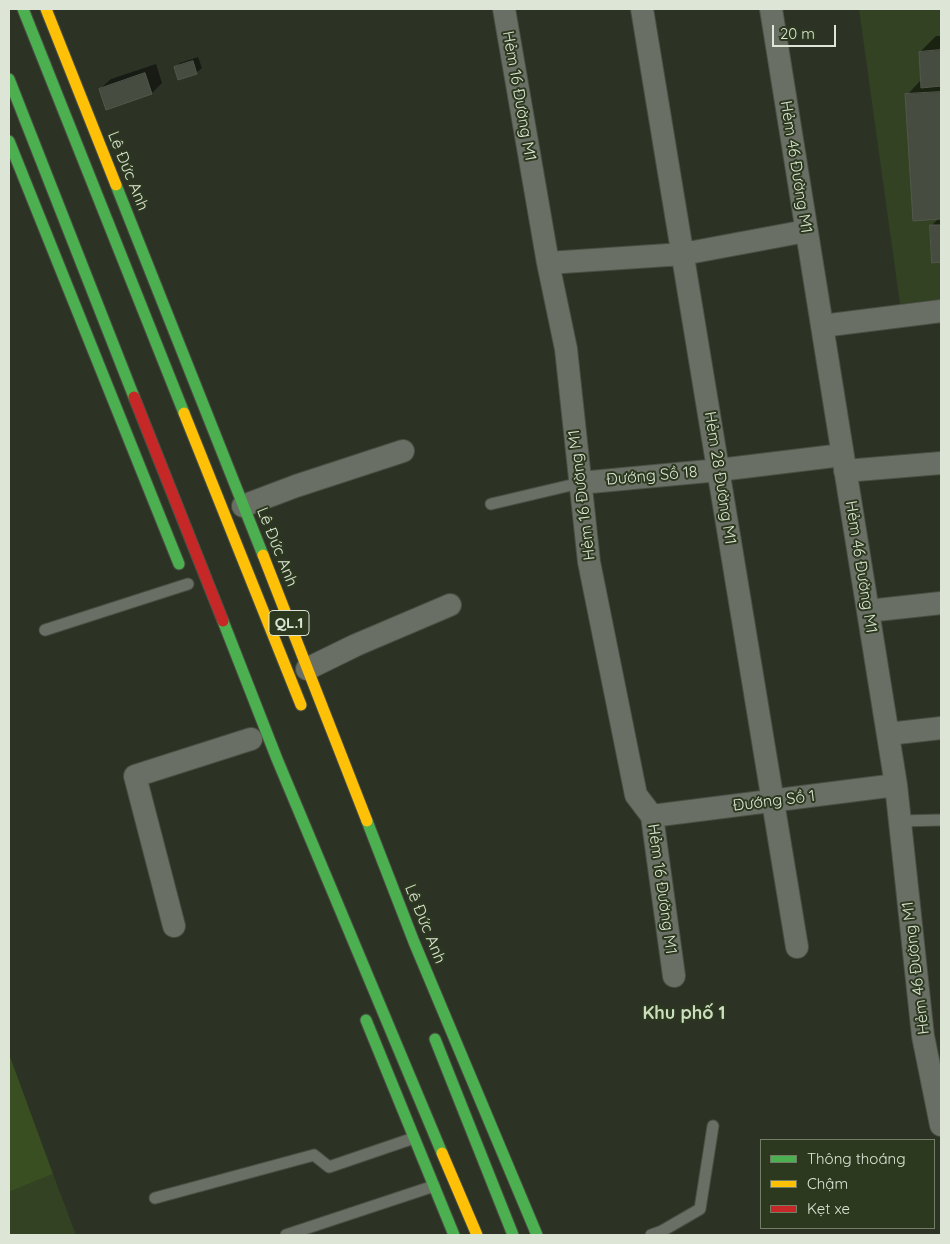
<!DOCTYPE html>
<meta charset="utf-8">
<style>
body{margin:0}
#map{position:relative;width:950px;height:1244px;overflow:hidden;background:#2c3325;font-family:Quicksand,sans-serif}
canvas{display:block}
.frame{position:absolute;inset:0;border:10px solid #dde6d6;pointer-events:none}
.legend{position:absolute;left:760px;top:1139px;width:175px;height:90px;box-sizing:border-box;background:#2c391f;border:1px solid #737e68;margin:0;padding:6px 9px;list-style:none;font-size:15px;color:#dde6d6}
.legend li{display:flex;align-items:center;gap:10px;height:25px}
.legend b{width:25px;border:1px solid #737e68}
.scale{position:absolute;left:772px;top:25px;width:64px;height:22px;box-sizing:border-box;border:2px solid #dde6d6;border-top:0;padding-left:6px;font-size:15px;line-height:18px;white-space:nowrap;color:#dde6d6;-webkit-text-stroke:4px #2c391f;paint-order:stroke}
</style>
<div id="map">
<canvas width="950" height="1244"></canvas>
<div class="frame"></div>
<ul class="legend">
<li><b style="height:6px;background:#4caf50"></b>Thông thoáng</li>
<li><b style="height:6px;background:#ffc107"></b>Chậm</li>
<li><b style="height:6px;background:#c62828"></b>Kẹt xe</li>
</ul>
<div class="scale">20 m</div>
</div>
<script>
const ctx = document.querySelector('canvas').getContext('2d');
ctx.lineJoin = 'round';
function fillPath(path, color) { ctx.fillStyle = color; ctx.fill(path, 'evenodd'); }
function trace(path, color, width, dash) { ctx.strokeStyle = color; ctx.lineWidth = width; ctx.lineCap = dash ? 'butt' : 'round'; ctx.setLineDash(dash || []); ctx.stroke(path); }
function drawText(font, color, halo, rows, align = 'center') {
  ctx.font = font + ' Quicksand,sans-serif'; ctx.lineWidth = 4; ctx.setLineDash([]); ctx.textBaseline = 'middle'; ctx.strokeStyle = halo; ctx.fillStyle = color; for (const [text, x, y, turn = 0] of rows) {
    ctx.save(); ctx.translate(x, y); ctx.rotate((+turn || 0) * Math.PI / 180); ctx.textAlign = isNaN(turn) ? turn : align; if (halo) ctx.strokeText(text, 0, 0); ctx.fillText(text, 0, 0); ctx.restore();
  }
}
const built = new Path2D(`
 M859,9H941V299L900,304Z
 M53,1174L76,1235H9V1192Z`);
const green = new Path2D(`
 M9,1054L53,1174L9,1192Z`);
const shadow = new Path2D(`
 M936,36H941V261H934L931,226L939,218L907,95L921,80L920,52Z
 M198,57L202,68L197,72L179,78L175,68L180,63Z
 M156,64L162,83L152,93L100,89L111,79Z`);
const building = new Path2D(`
 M941,50V86L921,88L919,52Z
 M193,61L197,74L178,80L174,67Z
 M145,73L152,94L106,110L99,89Z
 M941,92V219L913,221L905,94Z
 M930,225H941V262L932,263Z`);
const lane = new Path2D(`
 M491,504L580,483
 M45,630L188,584
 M899,821L941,820
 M155,1198L314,1155L329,1167L414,1138
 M286,1235L434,1186
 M651,1235L662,1231L700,1209L713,1126`);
const street = new Path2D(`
 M504,9L548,263L566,349L589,562L636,795L652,816L674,976
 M642,9L797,947
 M771,9L896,785L923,1036L941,1125
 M548,263L683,254L806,231
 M822,326L941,311
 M845,471L941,463
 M580,483L719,470L842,455
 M243,506L296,486L403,451
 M868,611L941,603
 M307,669L356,645L450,605
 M888,734L941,728
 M652,816L896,785
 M174,926L135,776L251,739`);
const fast = new Path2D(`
 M23,9L184,413
 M9,79L134,397
 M9,141L179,564
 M116,185L263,555
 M223,621L277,759L442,1153
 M367,821L414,942L537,1235
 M366,1020L454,1235
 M435,1039L513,1235`);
const slow = new Path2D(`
 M46,9L116,185
 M184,413L301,705
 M263,555L367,821
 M442,1153L477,1235`);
const jam = new Path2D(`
 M134,397L223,621`);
const shields = [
 [289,623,40]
];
const shieldNames = [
 ["QL.1",289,623]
];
const streetNames = [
 ["Hẻm 16 Đường M1",519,96,80],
 ["Hẻm 46 Đường M1",796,167,81],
 ["Lê Đức Anh",128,171,68],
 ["Đướng Sồ 18",652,476,-5],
 ["Hẻm 28 Đường M1",720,478,81],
 ["Hẻm 16 Đường M1",582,495,-97],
 ["Lê Đức Anh",277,547,68],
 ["Hẻm 46 Đường M1",861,567,81],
 ["Đướng Sồ 1",774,801,-7],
 ["Hẻm 16 Đường M1",662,889,82],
 ["Lê Đức Anh",425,924,68],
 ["Hẻm 46 Đường M1",916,968,-97]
];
const neighbourhoodNames = [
 ["Khu phố 1",684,1014]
];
fillPath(built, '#324223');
fillPath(green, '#394f22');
fillPath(shadow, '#0007');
fillPath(building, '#464c40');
trace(building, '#51584b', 1);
trace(lane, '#494f43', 13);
trace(street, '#494f43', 24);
trace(fast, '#494f43', 13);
trace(slow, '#494f43', 13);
trace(jam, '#494f43', 13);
trace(lane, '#696f64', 11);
trace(street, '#696f64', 22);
trace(fast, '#4caf50', 11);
trace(slow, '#ffc107', 11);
trace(jam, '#c62828', 11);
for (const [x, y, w] of shields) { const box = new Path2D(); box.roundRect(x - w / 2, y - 12.5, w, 25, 4); ctx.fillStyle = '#2c391f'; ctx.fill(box); trace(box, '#dde6d6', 1); }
drawText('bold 15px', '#dde6d6', null, shieldNames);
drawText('16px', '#dde6d6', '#2c391f', streetNames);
drawText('bold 18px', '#cbddbd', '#2c391f', neighbourhoodNames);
</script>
